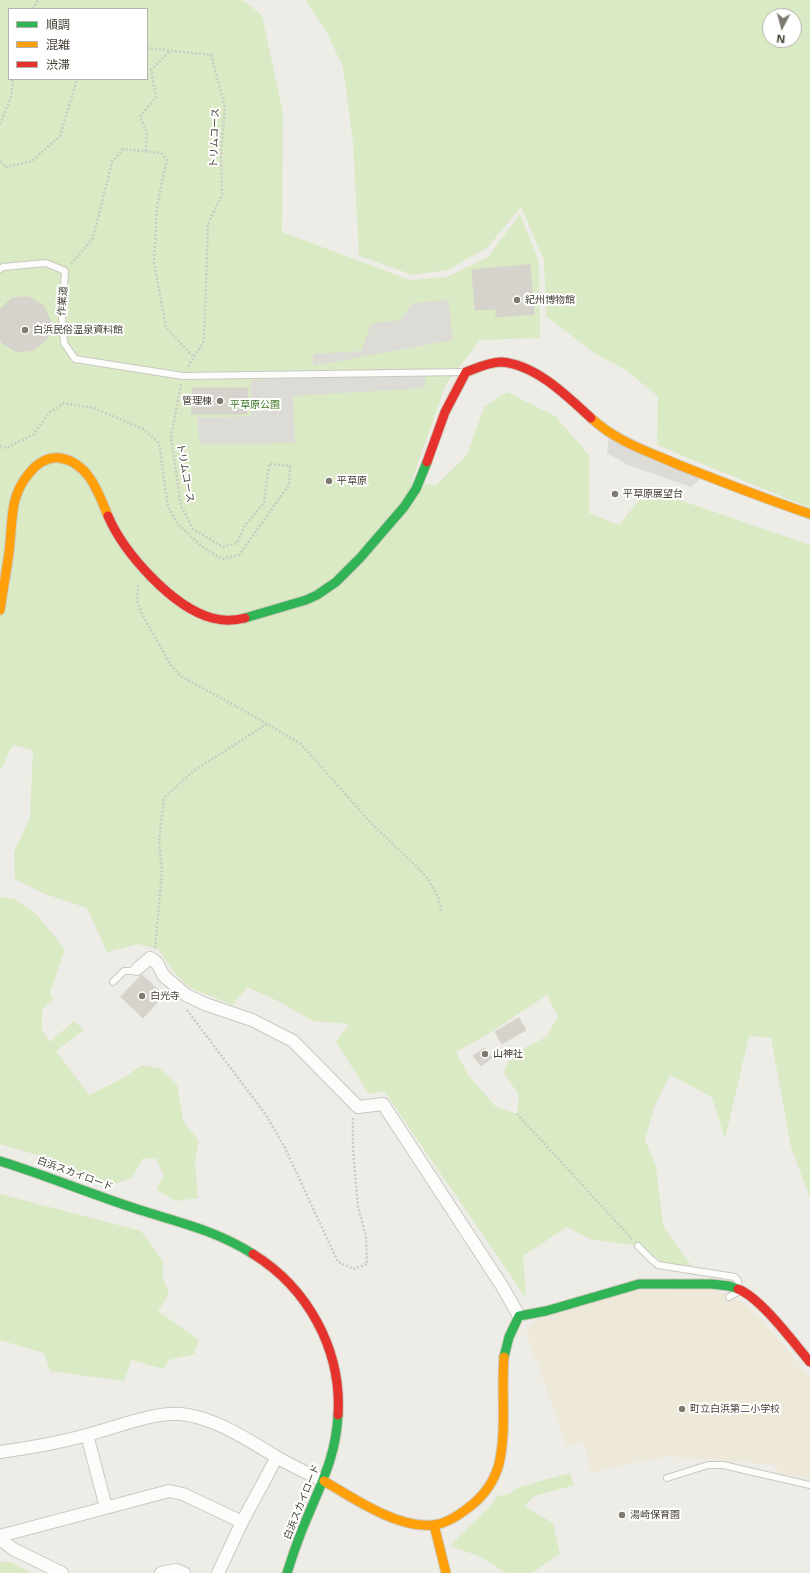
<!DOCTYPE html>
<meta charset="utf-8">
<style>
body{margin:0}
#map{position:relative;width:810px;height:1573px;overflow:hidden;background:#eeece6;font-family:"Noto Sans","Noto Sans JP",sans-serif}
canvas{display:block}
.legend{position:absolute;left:8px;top:8px;width:140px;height:72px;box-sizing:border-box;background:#fff;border:1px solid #b4b2ad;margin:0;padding:5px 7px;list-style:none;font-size:12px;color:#433e32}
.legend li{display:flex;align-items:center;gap:8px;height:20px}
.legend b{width:20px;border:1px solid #b4b2ad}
.north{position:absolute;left:762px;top:8px;width:40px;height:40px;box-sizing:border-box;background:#fff;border:1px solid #b4b2ad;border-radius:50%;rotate:186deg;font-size:11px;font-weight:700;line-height:16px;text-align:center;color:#433e32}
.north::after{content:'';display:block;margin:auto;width:14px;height:18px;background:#7f7b71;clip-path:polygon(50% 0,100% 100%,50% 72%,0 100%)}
</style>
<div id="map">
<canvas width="810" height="1573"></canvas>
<ul class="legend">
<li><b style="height:5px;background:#30b455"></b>順調</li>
<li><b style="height:5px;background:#ff9f0a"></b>混雑</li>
<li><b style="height:5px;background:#e5322d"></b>渋滞</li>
</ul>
<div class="north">N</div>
</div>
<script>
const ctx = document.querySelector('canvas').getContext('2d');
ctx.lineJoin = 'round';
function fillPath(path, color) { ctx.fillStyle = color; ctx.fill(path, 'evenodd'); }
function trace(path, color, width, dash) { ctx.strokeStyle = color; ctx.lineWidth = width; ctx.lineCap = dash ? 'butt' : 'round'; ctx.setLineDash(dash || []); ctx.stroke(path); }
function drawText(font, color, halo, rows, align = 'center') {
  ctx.font = font + ' "Noto Sans","Noto Sans JP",sans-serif'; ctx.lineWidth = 4; ctx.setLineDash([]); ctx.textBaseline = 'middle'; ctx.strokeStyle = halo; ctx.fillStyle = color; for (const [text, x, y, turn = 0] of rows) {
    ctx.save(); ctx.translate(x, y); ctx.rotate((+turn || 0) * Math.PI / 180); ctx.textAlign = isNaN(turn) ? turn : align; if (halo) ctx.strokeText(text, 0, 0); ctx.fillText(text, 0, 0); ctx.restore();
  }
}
const education = new Path2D(`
 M708,1288L742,1302L759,1316L810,1377V1477L777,1474V1465L668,1456L592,1472L583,1441L567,1446L526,1332L537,1320L632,1291Z`);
const green = new Path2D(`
 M0,0H242L262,15L283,113L282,232L410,280L447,277L488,257L520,214L539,262L540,338L480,340L446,384L411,483L436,485L467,455L484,407L507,392L555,416L589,455V513L619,525L648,489L810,545V1198L791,1147L771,1038L749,1036L725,1139L712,1097L670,1075L654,1107L645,1140L656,1167L663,1226L695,1271L673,1268L638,1246L590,1239L567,1227L523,1256L526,1298L384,1091L369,1094L336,1042L349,1024L313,1021L276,1000L247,987L233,1005L190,988L173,971L159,950L138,944L107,952L87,908L45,894L15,879L14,852L30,818L33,750L13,745L0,771ZM9,9H147V79H9ZM547,995L558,1017L546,1037L510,1056L504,1073L519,1095L517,1114L496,1107L468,1075L456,1052L488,1034Z
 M306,0H810V508L657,445L658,396L624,369L594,353L546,316L544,260L521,207L487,248L447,270L413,275L359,256L353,142L343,67L327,33ZM770,16H794V40H770Z
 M0,897L14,899L36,914L65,949L50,992L53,1000L42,1010V1030L50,1042L74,1021L84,1030L56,1051L89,1095L125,1077L142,1065L159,1068L177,1084L183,1121L199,1141L195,1162L198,1198L176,1201L156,1190L164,1176L156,1159L143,1158L132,1178L114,1184L92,1178L37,1155L0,1144Z
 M0,1194L141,1231L163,1261V1277L169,1294L158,1311L199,1340L194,1354L169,1360L163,1369L131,1360L124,1381L50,1371L44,1353L0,1340Z
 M570,1473L574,1485L535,1496L524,1506L553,1523L560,1554L532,1573H506L481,1557L451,1546C464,1527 485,1517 497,1496L509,1494L519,1487Z
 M0,1562H11L32,1573H0Z`);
const parking = new Path2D(`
 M449,300L452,340L313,366V354L361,351L371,324L400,320L413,303Z
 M425,374V388L293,396L295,443L200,444L197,418L251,416V380Z
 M609,437L700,479L691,487L628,465L607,453Z`);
const building = new Path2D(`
 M530,265L534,314L496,317V309L475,310L472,270Z
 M29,297L44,306L51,322L47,339L34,350L17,352L2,343L0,339V309L12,298Z
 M193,388H248L247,414H192Z
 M142,975L164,995L143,1018L121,997Z
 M519,1018L526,1030L502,1044L495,1032Z
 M485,1048L492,1058L481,1066L473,1056Z`);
const path = new Path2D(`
 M33,9L38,0
 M147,48L211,55L225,107L221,152L222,195L208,224L204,341L188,367
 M0,124L11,97L13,79
 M146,151L147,132L140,117L156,97L151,70L170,51
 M0,161L6,167L32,161L60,136L77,79
 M71,264L93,238L112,162L123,149L161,153L167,160L157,206L154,262L166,328L194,357
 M0,446L6,448L33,435L49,413L64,403L94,408L143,429L159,443L168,507L177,523L201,546L222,559L239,555L289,485L290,466L269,464L264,503L245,525L237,543L223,547L193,529L181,506L171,437L181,384
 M138,585L137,601L143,616L172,667L182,677L234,705L301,744L371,823L419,869L428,879L438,897L442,912
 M155,948L162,872L159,842L164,798L192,772L267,724
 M187,1010L266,1115L285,1148L338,1262L354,1269L367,1264L366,1237L358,1207L353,1149V1118
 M517,1114L633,1240`);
const lane = new Path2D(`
 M0,269L3,267L46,263L65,271L62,318L64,343L75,359L183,376L464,372
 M113,982L124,971H130L137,969
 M638,1246L651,1259L658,1265L735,1277L738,1281L739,1290L736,1293L729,1297
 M667,1478L708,1465H723L810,1485`);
const street = new Path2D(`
 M137,969L150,958L157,963L164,976L186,995L205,1004L252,1020L293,1041L358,1107L383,1104L502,1286L519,1316
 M87,1435L106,1507
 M0,1452C29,1448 58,1443 87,1435C114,1428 153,1412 181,1414C216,1418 246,1439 275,1456C291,1466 308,1473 324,1481
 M0,1536L169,1491L183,1494L242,1522
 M0,1539L13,1549L62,1573
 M161,1573L176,1570L184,1573
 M218,1573L242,1522L277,1457`);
const fast = new Path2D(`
 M245,618L306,600L317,595L336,582L360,558L404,507L416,489L427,462
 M0,1161C48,1176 93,1195 140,1210C181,1223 217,1231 253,1254
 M504,1357L509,1337L519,1316L546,1311L639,1284H712L729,1286L738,1289
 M287,1573C293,1554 299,1536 307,1518C322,1482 336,1455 338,1415`);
const slow = new Path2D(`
 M591,418C617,442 647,451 679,465C722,482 766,499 810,514
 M0,610C3,591 6,572 9,553C11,537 11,520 14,504C18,485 36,455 60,458C89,463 98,492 108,516
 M324,1481C353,1498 398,1529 433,1525C445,1524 459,1515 468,1508C483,1497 494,1482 499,1464C507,1429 501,1393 504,1357
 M434,1525L446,1573`);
const jam = new Path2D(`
 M427,462L445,412L466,372C477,368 489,362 501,362C535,364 567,396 591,418
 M108,516C124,553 172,607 212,618C223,621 234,621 245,618
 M253,1254C308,1288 342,1350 338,1415
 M738,1289C761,1298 793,1342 810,1362`);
const markers = [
 [517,300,4,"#7f7b71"],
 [25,330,4,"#7f7b71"],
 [220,401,4,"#7f7b71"],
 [329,481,4,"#7f7b71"],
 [615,494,4,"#7f7b71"],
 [142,996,4,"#7f7b71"],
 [485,1054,4,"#7f7b71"],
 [682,1409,4,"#7f7b71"],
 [622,1515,4,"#7f7b71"]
];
const streetNames = [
 ["トリムコース",215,138,-88],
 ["作業道",63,301,-86],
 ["トリムコース",185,473,80],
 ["白浜スカイロード",75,1174,20],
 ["白浜スカイロード",302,1502,-68]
];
const poiNames = [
 ["紀州博物館",525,300],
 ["白浜民俗温泉資料館",33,330],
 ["管理棟",212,401,"right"],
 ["平草原",337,481],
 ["平草原展望台",623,494],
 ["白光寺",150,996],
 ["山神社",493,1054],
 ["町立白浜第二小学校",690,1409],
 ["湯崎保育園",630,1515]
];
const parkNames = [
 ["平草原公園",255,405]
];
fillPath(education, '#ede8d7');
fillPath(green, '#d9eac4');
fillPath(parking, '#dddbd6');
fillPath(building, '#d6d3cd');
trace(building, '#d6d3cc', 1);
trace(lane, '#cac8c2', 8);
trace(street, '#cac8c2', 14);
trace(fast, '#cdcabc', 11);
trace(slow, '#cdcabc', 11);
trace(jam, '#cdcabc', 11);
trace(path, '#cccac5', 2.5, [2, 2]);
trace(lane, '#fcfcfb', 6);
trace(street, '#fcfcfb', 12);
trace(fast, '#30b455', 9);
trace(slow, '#ff9f0a', 9);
trace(jam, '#e5322d', 9);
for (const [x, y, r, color] of markers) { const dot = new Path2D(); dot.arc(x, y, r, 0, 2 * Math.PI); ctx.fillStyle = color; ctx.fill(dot); trace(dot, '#fff', 1.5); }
drawText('10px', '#433e32', '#fff', streetNames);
drawText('10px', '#433e32', '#fff', poiNames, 'left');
drawText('10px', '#3d7624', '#fff', parkNames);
</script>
